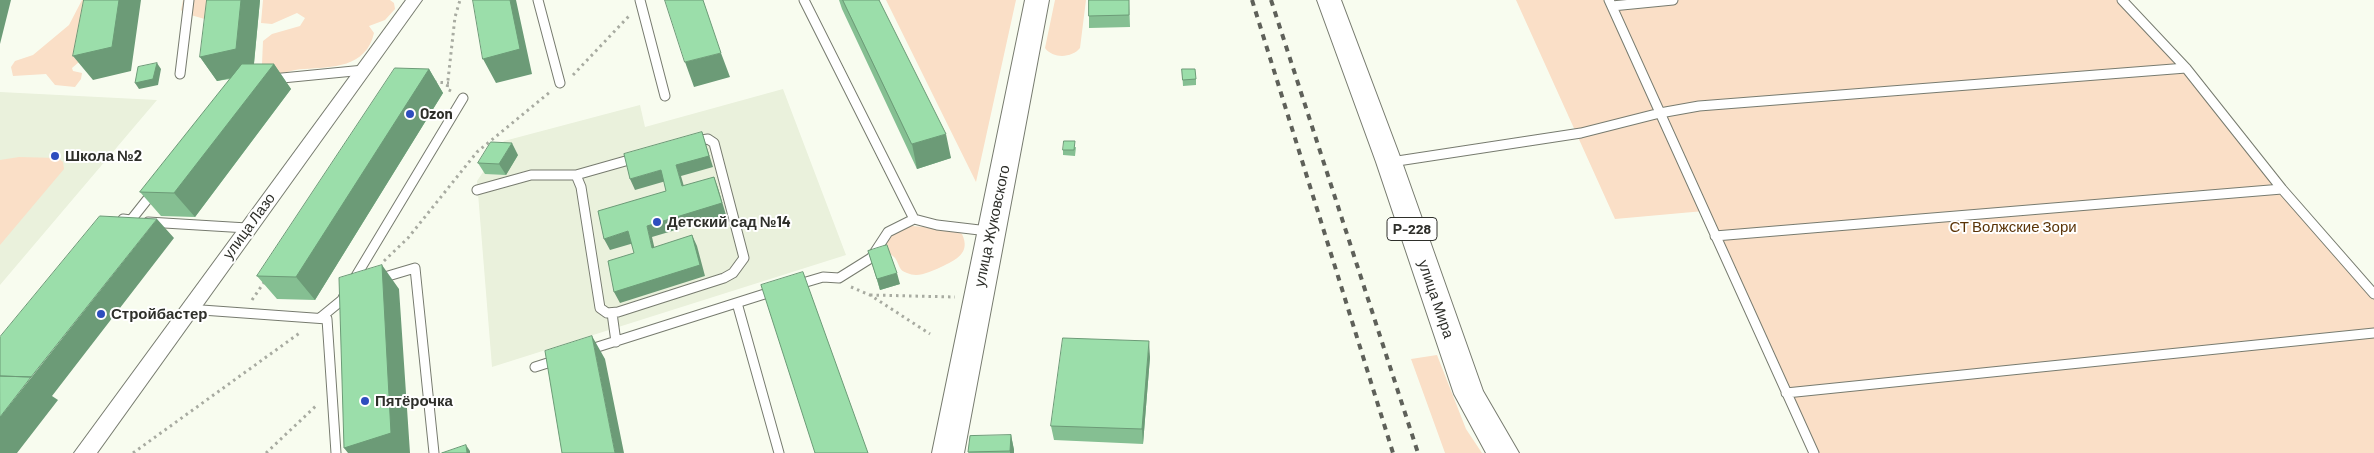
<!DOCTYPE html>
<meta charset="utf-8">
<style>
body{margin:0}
canvas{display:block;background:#f8fcef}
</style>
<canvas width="2374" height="453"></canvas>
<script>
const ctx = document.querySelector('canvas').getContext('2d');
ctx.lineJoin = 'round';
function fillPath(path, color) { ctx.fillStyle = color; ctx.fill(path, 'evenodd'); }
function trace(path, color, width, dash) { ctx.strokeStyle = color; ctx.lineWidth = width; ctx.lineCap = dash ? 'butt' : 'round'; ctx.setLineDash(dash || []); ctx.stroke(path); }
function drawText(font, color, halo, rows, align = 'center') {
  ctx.font = font + ' Barlow,sans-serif'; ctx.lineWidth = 4; ctx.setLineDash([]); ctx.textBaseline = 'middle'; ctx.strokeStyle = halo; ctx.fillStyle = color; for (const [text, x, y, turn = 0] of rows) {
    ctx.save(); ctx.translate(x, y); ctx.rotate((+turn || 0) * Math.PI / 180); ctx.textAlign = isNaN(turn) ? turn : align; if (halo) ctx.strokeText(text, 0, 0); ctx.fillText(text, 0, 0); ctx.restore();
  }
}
const built = new Path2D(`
 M783,89L846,255L492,367L477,181L504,141L640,105L645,127Z
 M0,92L157,100L0,285Z`);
const green = new Path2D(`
 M82,0H98L79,62L72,68L73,71L82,73L81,79L75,87L55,85L46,74L13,76L11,67L15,61L33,55L69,25Z
 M183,0H223L208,20L184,13L181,10Z
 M263,0H390L394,3L395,9L385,20L369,26L374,33C366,68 332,67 304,69C292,69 281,75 270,77L259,71L262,64L263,41L272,34L300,26L305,18L297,13L272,24L261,23Z
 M886,0H1016L976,182Z
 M1055,0H1086L1080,48C1072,58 1053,59 1045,48Z
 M1516,0H2122L2374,294V453H1814L1704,211L1615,219Z
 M19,157L58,158L63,162L64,169L0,245V160Z
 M912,226L950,229L962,234C971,253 956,260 941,267C930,272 918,278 907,273C898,270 900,265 895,258C893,255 887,253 883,248C887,234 898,229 912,226Z
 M1437,355L1466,429L1482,453H1445L1411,359Z`);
const path = new Path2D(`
 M573,75L629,16
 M434,82L449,83
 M451,91L447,89L455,17L460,0
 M384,261L408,238L477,152L550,92
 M851,287L870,295L930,334
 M870,295L955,297
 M252,300L265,281
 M133,453L301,332
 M266,453L318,404`);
const lane = new Path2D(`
 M538,0L560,83
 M640,0L665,96
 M804,0L914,219L937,225L988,231
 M1609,0L1814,453
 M2122,0L2186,68L2282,189L2374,294
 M1612,6L1673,0
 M180,74L189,0
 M272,79L364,70
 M1391,162L1581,133L1660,113L1699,106L2186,68
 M576,175L636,158
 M477,190L531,175H576L581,187L600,308L607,313L618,312L724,278L733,273L744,258L714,143L708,139L694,141
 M123,219L131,220L154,191
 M148,222L247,228
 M1715,236L2282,189
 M378,279L415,268L434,453
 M353,281L463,98
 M796,285L823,277L839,278L871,258L888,232L914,219
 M737,303L779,453
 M188,309L327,319L336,453
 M612,313L616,342
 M320,318L342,300L346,292
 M588,350L774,291
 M535,367L557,360
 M1786,393L2374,333`);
const street = new Path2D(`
 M406,0H422L97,453H74Z`);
const primary = new Path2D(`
 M1025,0H1049L964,453H932Z
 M1317,0H1341L1402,162L1483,391L1519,453H1486L1454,394L1376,162Z`);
const rail = new Path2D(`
 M1252,0L1393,453
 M1271,0L1418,453`);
const wall = new Path2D(`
 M260,0L254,64H274L291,89L195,217L161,216L140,192L230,79L217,81L200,57Z
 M839,0H879L951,158L917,169L842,9Z
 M1129,0L1130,27L1089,28V16Z
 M429,69L443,93L315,300L277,299L257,276Z
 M1182,69L1196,79V85L1183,86Z
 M1076,147L1075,156L1063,155V150Z
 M518,155L506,175L485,174L478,163Z
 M868,251L900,284L880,290Z
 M1150,357L1143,444L1054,440L1051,426Z
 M1011,435L1014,450V453H969L968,452Z`);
const shadedWall = new Path2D(`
 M0,0H11L0,44Z
 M119,0H141L131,71L93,80L73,56Z
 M241,0H260L253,73L217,81L200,57Z
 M510,0H516L532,74L496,83L483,59Z
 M721,53L730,77L694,87L685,62Z
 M157,63L161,69L158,85L139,89L135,83Z
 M274,64L291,89L195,217L174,193Z
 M429,69L443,93L315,300L296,277Z
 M702,132L713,167L681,176L687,197L682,186L676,165Z
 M946,134L951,158L917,169L912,144Z
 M512,143L518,155L506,175L499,164Z
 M661,170L666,181L635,190L630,179Z
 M714,177L718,188L726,215L652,237L657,259L652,248L647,226Z
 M157,219L174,238L52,396L58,400L17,453H0V417Z
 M628,231L634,243L610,250L604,239Z
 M692,235L697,246L705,276L620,303L614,292Z
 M382,265L399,289L410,453H348L344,448Z
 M897,273L900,284L880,290L877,279Z
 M592,336L605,359L624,453H615Z
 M1149,341L1150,357L1143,444L1142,429Z
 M1011,435L1014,450V453H1010V451Z
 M466,445L470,451V453H467Z`);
const building = new Path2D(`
 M84,0H119L112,47L73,56Z
 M207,0H241L236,49L200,57Z
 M473,0H510L520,49L483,59Z
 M665,0H703L721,53L685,62Z
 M843,0H879L946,134L912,144Z
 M1089,0H1129V15L1089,16Z
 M157,63L153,79L135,83L138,67Z
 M242,64H274L174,193L140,192Z
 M395,68L429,69L296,277L257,276Z
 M1182,69H1195L1196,79L1183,80Z
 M702,132L709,156L676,165L682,186L714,177L722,203L647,226L652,248L692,235L700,265L614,292L608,261L634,253L628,231L604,239L598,211L666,191L661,170L630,179L624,154Z
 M1064,141H1075L1074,150H1063Z
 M491,142L512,143L499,164L478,163Z
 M100,216L157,219L31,377L0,376V337Z
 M887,245L897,273L877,279L868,251Z
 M382,265L391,433L344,448L339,278Z
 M803,272L868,453H815L761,285Z
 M592,336L615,453H562L545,351Z
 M1063,338L1149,341L1142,429L1051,426Z
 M0,376L31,377L0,417Z
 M1011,435L1010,451L968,452L970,436Z
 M466,445L467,453H442Z`);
const markers = [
 [410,114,5,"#2e4dbe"],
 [55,156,5,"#2e4dbe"],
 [657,222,5,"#2e4dbe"],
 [101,314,5,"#2e4dbe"],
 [365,401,5,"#2e4dbe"]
];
const shields = [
 [1412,229,50]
];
const shieldNames = [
 ["Р-228",1412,229]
];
const poiNames = [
 ["Ozon",420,114],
 ["Школа №2",65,156],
 ["Детский сад №14",667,222],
 ["Стройбастер",111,314],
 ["Пятёрочка",375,401]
];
const streetNames = [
 ["улица Лазо",249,226,-54],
 ["улица Жуковского",992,226,-78],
 ["улица Мира",1436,299,71]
];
const parkNames = [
 ["СТ Волжские Зори",2013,227]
];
fillPath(built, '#eaf1dc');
fillPath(green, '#fadfc7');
trace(lane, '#777b6f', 11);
trace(street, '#777b6f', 2);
trace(primary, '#777b6f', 2);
trace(path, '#a8aba1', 3, [2.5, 4]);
trace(lane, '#fff', 9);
fillPath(street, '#fff');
fillPath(primary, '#fff');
trace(rail, '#5e6059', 4, [6, 6]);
fillPath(wall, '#85bf92');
fillPath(shadedWall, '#6c9b77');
fillPath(building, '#9bdeaa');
trace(building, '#6c9b77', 1);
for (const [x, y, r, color] of markers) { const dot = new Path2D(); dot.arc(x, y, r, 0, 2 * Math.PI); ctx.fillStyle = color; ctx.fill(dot); trace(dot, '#fff', 2); }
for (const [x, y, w] of shields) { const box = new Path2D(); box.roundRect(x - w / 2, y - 11.5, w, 23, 4); ctx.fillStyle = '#fff'; ctx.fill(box); trace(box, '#2e2f2a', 1); }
drawText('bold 14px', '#2e2f2a', null, shieldNames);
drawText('bold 15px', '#2e2f2a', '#fff', poiNames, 'left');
drawText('15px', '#2e2f2a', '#fff', streetNames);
drawText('15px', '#5b3407', '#fff', parkNames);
</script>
